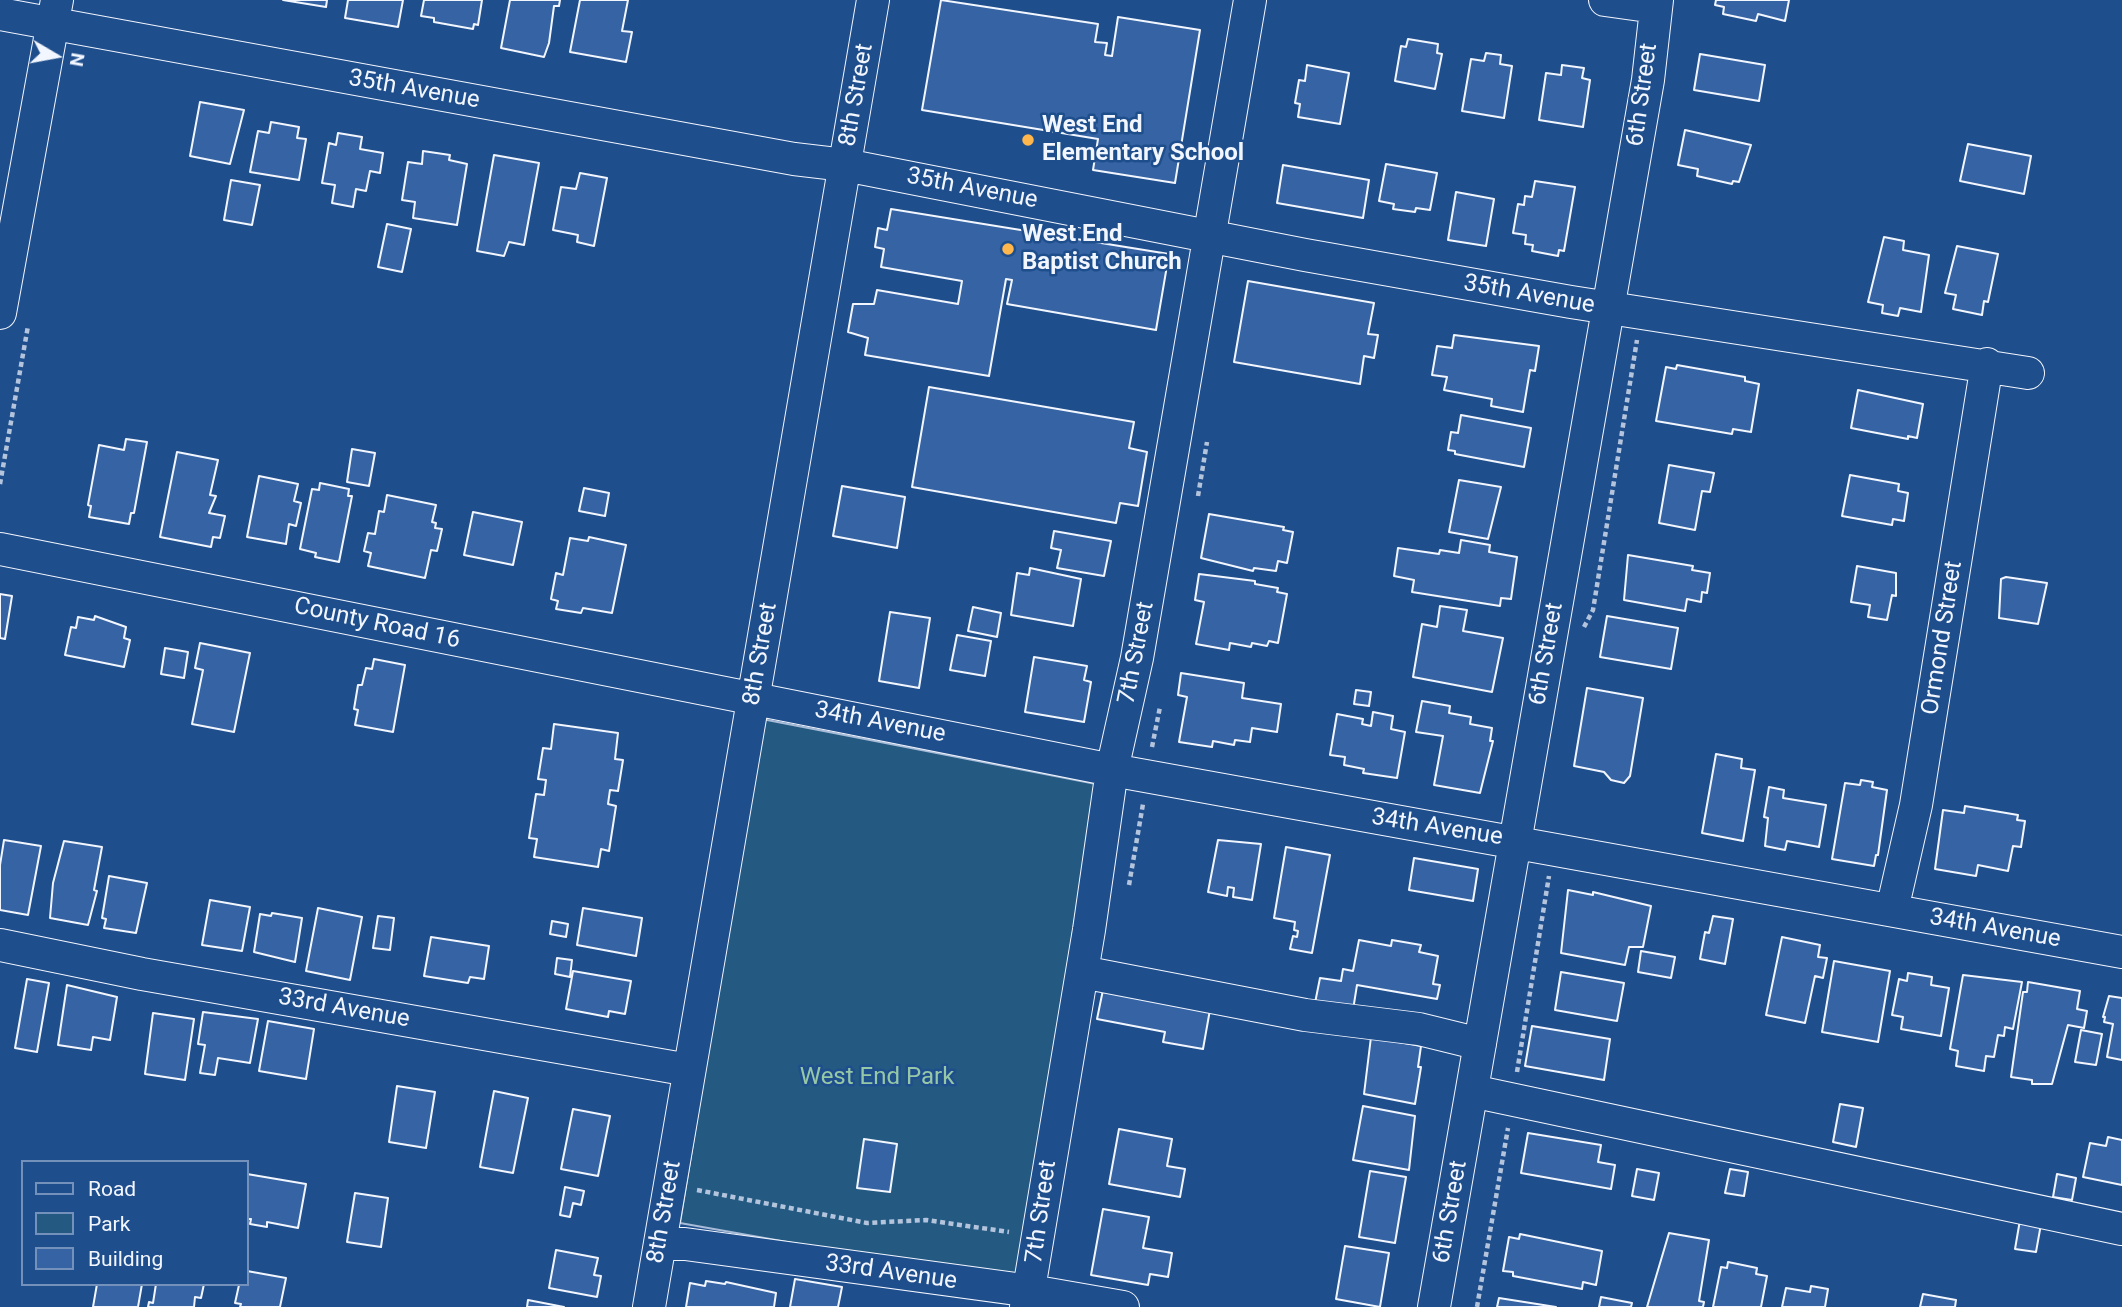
<!DOCTYPE html>
<style>
body{margin:0}
#map{position:relative;width:2122px;height:1307px;overflow:hidden;background:#1f4e8c;font-family:Roboto,sans-serif}
canvas{display:block}
.legend{position:absolute;left:21px;top:1160px;width:228px;height:126px;box-sizing:border-box;background:#1f4e8c;border:2px solid #7391ba;margin:0;padding:9px 12px;list-style:none;font-size:21px;color:#f2f6ff}
.legend li{display:flex;align-items:center;gap:14px;height:35px}
.legend b{width:35px;border:2px solid #7391ba}
.north{position:absolute;left:21px;top:21px;width:70px;height:70px;-webkit-text-stroke:5px #1f4e8c;paint-order:stroke;rotate:100deg;font-size:19px;font-weight:700;line-height:28px;text-align:center;color:#f2f6ff}
.north::after{content:'';display:block;margin:auto;width:24px;height:32px;background:#f2f6ff;clip-path:polygon(50% 0,100% 100%,50% 72%,0 100%)}
</style>
<div id="map">
<canvas width="2122" height="1307"></canvas>
<ul class="legend">
<li><b style="height:9px;background:#1f4e8c"></b>Road</li>
<li><b style="height:19px;background:#245a82"></b>Park</li>
<li><b style="height:19px;background:#3563a3"></b>Building</li>
</ul>
<div class="north">N</div>
</div>
<script>
const ctx = document.querySelector('canvas').getContext('2d');
ctx.lineJoin = 'round';
function fillPath(path, color) { ctx.fillStyle = color; ctx.fill(path, 'evenodd'); }
function trace(path, color, width, dash) { ctx.strokeStyle = color; ctx.lineWidth = width; ctx.lineCap = dash ? 'butt' : 'round'; ctx.setLineDash(dash || []); ctx.stroke(path); }
function drawText(font, color, halo, rows, align = 'center') {
  ctx.font = font + ' Roboto,sans-serif'; ctx.lineWidth = 5; ctx.setLineDash([]); ctx.textBaseline = 'middle'; ctx.strokeStyle = halo; ctx.fillStyle = color; for (const [text, x, y, turn = 0] of rows) {
    ctx.save(); ctx.translate(x, y); ctx.rotate((+turn || 0) * Math.PI / 180); ctx.textAlign = isNaN(turn) ? turn : align; if (halo) ctx.strokeText(text, 0, 0); ctx.fillText(text, 0, 0); ctx.restore();
  }
}
const green = new Path2D(`
 M762,719L1096,784L1018,1283L680,1223Z`);
const building = new Path2D(`
 M283,0H327L326,7Z
 M348,0H403L398,27L345,18Z
 M424,0H482L478,25L474,24L473,29L434,22V18L421,16Z
 M510,0H560L559,6H554L549,43L544,57L501,48Z
 M580,0H628L622,31L632,32L626,62L570,52Z
 M941,0L1098,24L1095,42L1107,43L1105,55L1112,56L1118,17L1200,30L1175,183L1093,170L1098,139L922,110Z
 M1716,0H1789L1785,21L1758,14L1756,21L1723,14L1724,7L1715,5Z
 M1408,39L1438,44L1437,53L1442,54L1435,89L1395,81L1401,46L1406,47Z
 M1486,53L1501,55L1500,64L1512,66L1504,118L1462,111L1471,59L1484,61Z
 M1700,54L1765,65L1759,101L1694,90Z
 M1307,65L1349,73L1340,124L1298,117L1300,104L1295,103L1299,80L1305,81Z
 M1562,65L1584,68L1582,78L1590,80L1583,127L1539,120L1546,73L1561,75Z
 M200,102L244,110L230,164L190,156Z
 M271,122L299,127L297,138L306,139L299,180L250,172L258,131L269,133Z
 M1685,130L1751,145L1739,182L1733,181L1732,184L1697,176L1698,169L1678,165Z
 M338,133L362,137L360,149L383,153L380,173L370,171L366,191L356,189L353,207L332,203L335,185L322,183L329,143L336,145Z
 M1968,144L2031,156L2024,194L1960,181Z
 M423,151L450,155L449,160L467,164L457,225L413,218L415,202L402,200L408,162L422,164Z
 M494,155L539,163L524,245L509,242L504,256L477,251Z
 M1386,164L1437,173L1430,210L1416,208L1415,212L1393,209L1394,204L1379,201Z
 M1283,165L1369,180L1363,218L1277,203Z
 M580,173L607,178L594,246L577,242L578,235L553,230L561,187L576,189Z
 M231,180L260,185L252,225L224,220Z
 M1535,181L1575,187L1564,251L1559,250L1558,256L1532,251L1533,245L1525,244L1526,235L1513,233L1518,204L1524,205L1525,196L1532,197Z
 M1456,192L1494,199L1486,246L1448,240Z
 M891,209L1169,254L1156,330L1007,304L1012,280L1006,279L989,376L865,355L868,338L848,332L853,304H874L877,290L958,304L962,281L881,267L884,249L875,247L878,228L887,230Z
 M387,224L411,229L402,272L378,267Z
 M1884,237L1904,241L1903,250L1929,255L1921,312L1900,308L1898,316L1882,313L1883,305L1868,302Z
 M1957,246L1998,254L1988,302L1984,301L1982,315L1953,309L1956,295L1945,293Z
 M1248,281L1374,303L1368,334L1378,335L1374,358L1364,356L1360,384L1234,362Z
 M1454,335L1539,346L1535,371L1530,370L1523,412L1491,406L1492,399L1444,390L1447,377L1432,375L1437,346L1452,348Z
 M1677,365L1745,377V381L1759,384L1751,432L1733,429L1732,434L1656,421L1666,367L1676,369Z
 M929,387L1134,422L1129,448L1147,452L1138,506L1120,503L1116,523L912,487Z
 M1858,390L1923,404L1917,438L1908,436V439L1851,428Z
 M1461,415L1531,428L1524,467L1455,454V451L1448,450L1451,432L1458,433Z
 M126,439L147,442L134,513H131L129,524L89,517L91,506L88,505L99,445L124,450Z
 M352,449L375,453L369,486L347,482Z
 M177,452L218,460L210,495L216,496L209,513L225,516L220,538L213,537L211,547L160,537Z
 M1669,465L1714,473L1710,492L1702,491L1695,530L1659,523Z
 M1850,475L1899,484L1898,491L1908,493L1904,521L1893,519L1892,525L1842,516Z
 M259,476L298,484L294,501L301,503L296,526L289,524L286,544L247,537Z
 M1459,480L1501,487L1488,539L1449,532Z
 M320,483L349,489L348,496H352L339,562L315,557L316,553L300,549L312,489L319,490Z
 M842,486L905,497L897,548L833,536Z
 M584,488L609,493L605,516L579,511Z
 M387,495L436,505L432,522L436,523L435,528L442,529L437,551L431,550L425,578L368,566L371,553L364,551L368,533L375,534L379,511L384,512Z
 M473,512L522,522L513,565L464,555Z
 M1209,514L1284,527L1283,530L1293,532L1287,563L1278,561L1276,571L1254,568L1253,571L1201,558Z
 M1054,531L1111,541L1104,576L1057,568L1061,550L1051,548Z
 M589,537L626,545L612,613L583,608L581,613L556,609L558,601L551,599L556,573L563,575L570,538L588,541Z
 M1461,540L1490,545L1489,552L1517,557L1511,599L1501,598L1500,606L1412,592L1414,580L1394,576L1398,548L1439,554L1440,550L1459,553Z
 M1628,555L1693,566L1692,570L1710,573L1707,593L1702,592L1701,602L1687,599L1685,611L1624,600Z
 M1857,566L1896,573V596L1892,595L1887,620L1868,617L1870,605L1851,602Z
 M1030,568L1081,579L1073,626L1011,615L1017,573L1029,575Z
 M1199,574L1255,581V584L1278,588L1277,592L1287,594L1278,643L1269,641L1267,646L1252,643L1251,647L1230,643L1229,650L1196,644L1204,602L1195,600Z
 M2006,577L2047,583L2038,624L1999,618L2001,579Z
 M0,594L12,596L5,639L0,638Z
 M1440,606L1467,610L1463,631L1503,638L1492,692L1413,677L1422,624L1437,627Z
 M973,607L1001,613L997,637L968,631Z
 M890,612L930,618L919,688L879,681Z
 M95,616L126,627L124,638L130,640L124,667L65,655L71,627L76,628L78,617L94,620Z
 M1607,616L1678,628L1671,669L1600,657Z
 M957,635L991,641L985,676L950,670Z
 M200,643L250,653L234,732L192,724L203,670L195,668Z
 M165,648L188,652L184,678L161,674Z
 M1034,657L1087,666L1084,680L1091,682L1084,722L1025,712Z
 M374,659L405,665L393,732L355,725L358,710L354,709L358,685H362L366,668L372,669Z
 M1181,673L1244,683L1242,698L1281,704L1277,732L1252,728L1250,742L1235,740L1234,745L1213,741L1212,747L1179,742L1187,697L1178,695Z
 M1587,688L1643,698L1630,776L1624,783L1611,780L1604,772L1574,766Z
 M1356,690L1371,692L1369,706L1354,704Z
 M1422,701L1450,706L1449,713L1471,717L1470,724L1492,728L1490,741H1493L1480,793L1434,785L1443,736L1416,732Z
 M1373,712L1393,716L1391,729L1405,732L1397,778L1363,773L1364,769L1344,765L1345,757L1330,755L1337,714L1363,719L1362,724L1371,726Z
 M554,724L618,733L615,759L623,760L618,791L610,790L608,804L616,806L609,851L601,849L598,867L534,857L537,839L529,838L536,794L544,795L546,780L538,779L543,748L551,749Z
 M1716,754L1742,759L1741,768L1755,770L1743,841L1702,833Z
 M1861,780L1873,782L1872,787L1887,790L1878,855H1876L1874,866L1832,859L1845,783L1860,785Z
 M1769,787L1784,790L1783,798L1826,805L1819,847L1787,841L1785,850L1765,846L1768,818L1764,817Z
 M1965,806L2018,815L2017,820L2025,821L2021,847L2013,846L2008,871L1978,865L1976,876L1935,869L1943,810L1964,813Z
 M4,840L41,846L28,915L0,910V865Z
 M1218,840L1261,844L1252,900L1233,897L1234,888L1228,887L1227,896L1208,892Z
 M64,841L102,847L94,890L97,891L88,925L50,918L53,883Z
 M1286,847L1330,855L1312,953L1290,949L1293,936L1297,937L1298,931L1294,930L1295,922L1274,918Z
 M1414,858L1478,869L1473,901L1409,890Z
 M109,876L147,883L136,933L104,928L106,919L102,918Z
 M1568,890L1593,895V892L1651,906L1643,947H1629L1625,965L1561,953Z
 M210,900L250,907L242,951L202,945Z
 M318,908L362,917L350,980L306,971Z
 M583,908L642,918L636,956L577,945Z
 M272,913L302,918L295,962L254,952L260,914L271,916Z
 M378,916L394,918L390,950L373,948Z
 M1713,916L1733,919L1725,964L1700,959L1705,932L1709,933Z
 M552,921L568,924L566,937L550,934Z
 M431,937L489,946L484,979L470,977L468,983L424,976Z
 M1782,937L1820,945L1818,957L1827,958L1823,978L1815,976L1805,1023L1766,1015Z
 M1359,940L1391,946L1392,940L1421,945L1419,952L1438,956L1433,984L1440,985L1437,999L1357,985L1353,1010L1315,1003L1320,978L1341,981L1343,969L1353,971Z
 M1641,951L1675,957L1671,978L1638,972Z
 M557,958L572,960L570,977L555,974Z
 M1834,961L1890,971L1878,1042L1822,1032Z
 M573,971L631,981L625,1014L609,1011L608,1017L566,1009Z
 M1561,972L1624,983L1617,1021L1555,1010Z
 M1908,973L1932,977L1931,985L1949,988L1941,1036L1901,1029L1903,1017L1892,1015L1899,979L1907,981Z
 M1963,975L2022,982L2013,1029L2005,1027L2004,1036L1998,1035L1994,1057L1986,1056L1984,1071L1956,1066L1958,1051L1950,1049Z
 M27,979L49,983L37,1052L15,1048Z
 M2028,982L2080,991L2077,1009L2087,1011L2084,1028L2068,1025L2052,1084H2032V1080L2011,1077L2023,992H2027Z
 M67,985L117,997L110,1040L93,1037L91,1050L58,1045Z
 M1104,985L1211,1004L1203,1049L1163,1042L1165,1032L1097,1019Z
 M2109,996L2122,998V1060L2107,1057L2113,1024L2104,1022L2105,1017H2103Z
 M203,1012L258,1019L250,1063L218,1058L215,1075L200,1073L205,1045L198,1044Z
 M153,1013L194,1019L185,1080L145,1074Z
 M268,1021L314,1029L306,1079L259,1071Z
 M1532,1026L1610,1039L1604,1080L1525,1066Z
 M2081,1030L2102,1034L2096,1065L2075,1062Z
 M1371,1037L1421,1046L1418,1067H1421L1415,1104L1364,1094Z
 M397,1086L435,1092L426,1148L389,1142Z
 M494,1091L528,1098L513,1173L480,1167Z
 M1840,1104L1863,1108L1856,1147L1833,1142Z
 M1363,1106L1415,1116L1409,1170L1353,1160Z
 M573,1109L610,1116L598,1176L561,1169Z
 M1119,1129L1172,1139L1167,1166L1185,1169L1180,1197L1109,1184Z
 M1528,1133L1601,1145L1598,1162L1615,1165L1611,1189L1521,1173Z
 M2108,1137L2122,1140V1185L2083,1177L2090,1143L2106,1146Z
 M864,1139L897,1144L890,1192L857,1188Z
 M1637,1169L1659,1173L1654,1200L1632,1196Z
 M1730,1169L1748,1172L1744,1196L1725,1193Z
 M1370,1171L1406,1177L1395,1243L1359,1237Z
 M247,1174L306,1184L298,1228L267,1222V1227L250,1224L251,1219H247Z
 M2057,1174L2076,1178L2072,1200L2053,1197Z
 M565,1187L584,1191L581,1205L573,1203L570,1217L560,1215Z
 M355,1193L388,1198L381,1247L347,1242Z
 M1103,1209L1149,1217L1143,1248L1172,1253L1168,1277L1150,1274L1148,1285L1091,1275Z
 M2020,1220L2041,1224L2036,1252L2015,1249Z
 M1669,1233L1709,1240L1699,1301L1704,1302L1703,1307H1647Z
 M1520,1234L1602,1251L1596,1285L1583,1282L1582,1289L1513,1276V1272L1503,1271L1509,1237L1519,1239Z
 M1345,1246L1389,1253L1380,1307L1336,1299Z
 M556,1250L598,1258L594,1275L601,1276L597,1297L549,1288Z
 M1728,1262L1757,1268L1756,1274L1767,1276L1761,1307H1713L1721,1267L1727,1268Z
 M247,1271L286,1278L280,1307H240L241,1304L235,1303L239,1285L247,1284Z
 M795,1279L842,1287L838,1307H790Z
 M706,1281L725,1284L726,1282L776,1293L774,1307H686L690,1283L705,1286Z
 M97,1284H142L138,1307H93Z
 M156,1284H204L201,1298L195,1297L194,1307H148L149,1302L153,1303Z
 M1811,1286L1828,1289L1825,1307H1782L1786,1288L1810,1292Z
 M1923,1294L1956,1300L1955,1307H1920Z
 M1601,1297L1632,1303L1631,1307H1599Z
 M1499,1298L1556,1307H1497Z
 M528,1300L564,1307H527Z`);
const path = new Path2D(`
 M0,484L28,326
 M1198,496L1207,442
 M1584,627L1593,610L1637,340
 M1152,747L1160,707
 M1129,885L1143,804
 M1517,1072L1549,876
 M697,1190L867,1223L926,1220L1009,1232
 M1477,1307L1508,1128`);
const minor = new Path2D(`
 M1605,0L1655,7
 M0,14L794,159L845,165L1305,255L1571,302L2028,373
 M0,313L57,0
 M0,549L1112,770L2122,952
 M1892,910L1916,805L1987,364
 M0,945L142,974L689,1070
 M1082,972L1305,1015L1419,1029L1480,1044
 M1472,1091L2122,1229
 M660,1244H685L1031,1291L1123,1307
 M649,1307L873,0
 M1026,1307L1089,930L1112,770L1137,658L1250,0
 M1434,1307L1648,80L1657,0`);
const markers = [
 [1028,140,7,"#ffb74d"],
 [1008,249,7,"#ffb74d"]
];
const streetNames = [
 ["35th Avenue",414,90,10],
 ["8th Street",857,95,-80],
 ["6th Street",1643,95,-82],
 ["35th Avenue",972,189,11],
 ["35th Avenue",1529,295,10],
 ["County Road 16",377,624,12],
 ["Ormond Street",1943,638,-81],
 ["7th Street",1137,653,-79],
 ["8th Street",761,654,-80],
 ["6th Street",1547,654,-80],
 ["34th Avenue",880,723,11],
 ["34th Avenue",1437,828,9],
 ["34th Avenue",1995,929,10],
 ["33rd Avenue",344,1009,10],
 ["8th Street",665,1212,-80],
 ["7th Street",1042,1212,-82],
 ["6th Street",1451,1212,-80],
 ["33rd Avenue",891,1273,8]
];
const poiNames = [
 ["West End",1042,126],
 ["Elementary School",1042,154],
 ["West End",1022,235],
 ["Baptist Church",1022,263]
];
const parkNames = [
 ["West End Park",877,1078]
];
fillPath(green, '#245a82');
trace(green, '#a8bbd7', 2);
fillPath(building, '#3563a3');
trace(building, '#f2f6ff', 2);
trace(minor, '#f2f6ff', 34);
trace(path, '#b3c4dc', 4.5, [5, 3.5]);
trace(minor, '#1f4e8c', 32);
for (const [x, y, r, color] of markers) { const dot = new Path2D(); dot.arc(x, y, r, 0, 2 * Math.PI); ctx.fillStyle = color; ctx.fill(dot); trace(dot, '#1f4e8c', 2.5); }
drawText('24px', '#f2f6ff', '#1f4e8c', streetNames);
drawText('bold 24px', '#f2f6ff', '#1f4e8c', poiNames, 'left');
drawText('24px', '#97c8a6', '#1f4e8c', parkNames);
</script>
